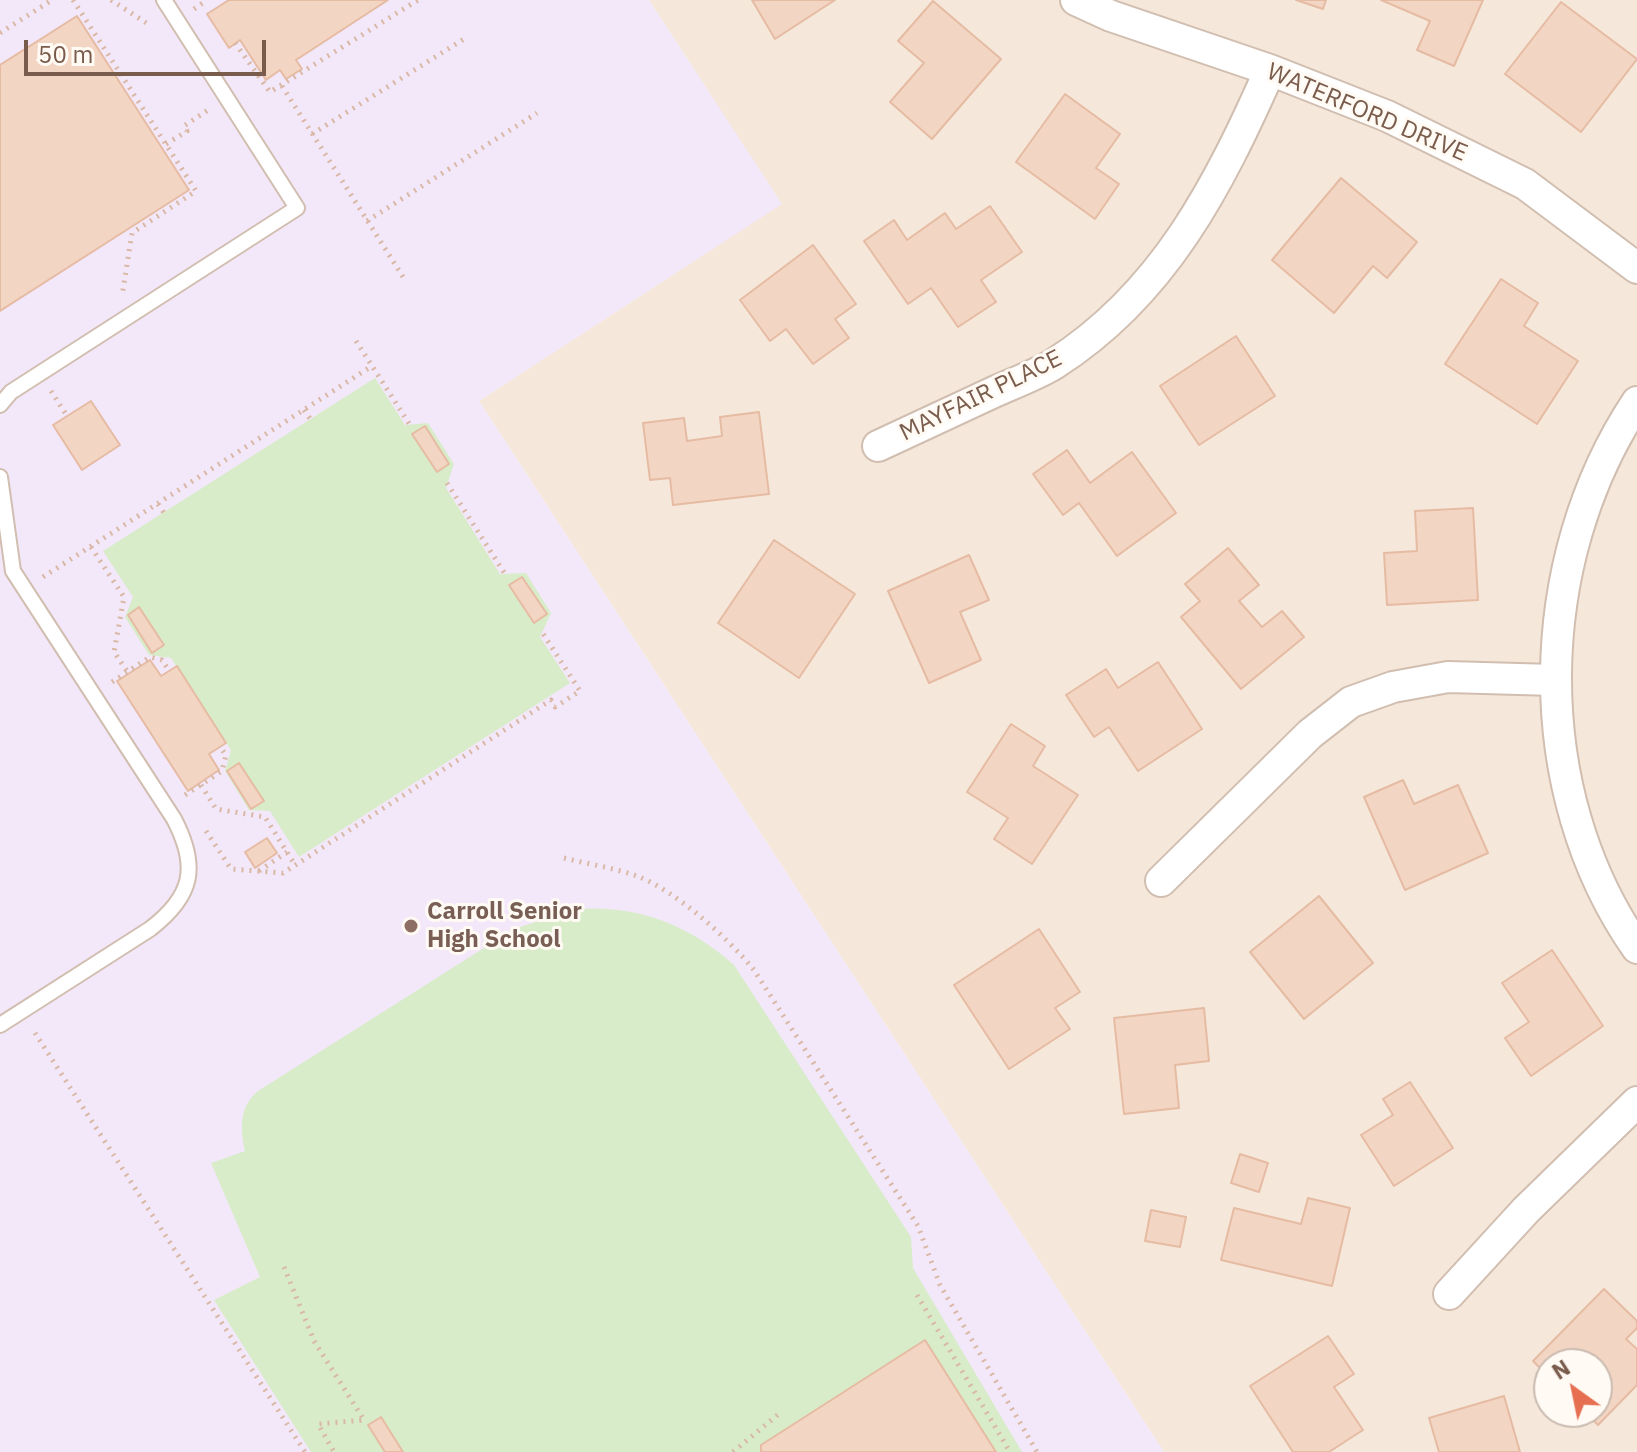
<!DOCTYPE html>
<style>
body{margin:0}
#map{position:relative;width:1637px;height:1452px;overflow:hidden;background:#fdf6ec;font-family:"IBM Plex Sans",sans-serif}
canvas{display:block}
.north{position:absolute;left:1533px;top:1348px;width:80px;height:80px;box-sizing:border-box;background:#fffaf3;border:2px solid #cabbb1;border-radius:50%;rotate:327deg;font-size:22px;font-weight:700;line-height:32px;text-align:center;color:#7a5c4d}
.north::after{content:'';display:block;margin:auto;width:28px;height:36px;background:#e76f51;clip-path:polygon(50% 0,100% 100%,50% 72%,0 100%)}
.scale{position:absolute;left:24px;top:40px;width:242px;height:36px;box-sizing:border-box;border:4px solid #7a5c4d;border-top:0;padding-left:10px;font-size:24px;line-height:28px;white-space:nowrap;color:#7a5c4d;-webkit-text-stroke:6px #fffaf3;paint-order:stroke}
</style>
<div id="map">
<canvas width="1637" height="1452"></canvas>
<div class="north">N</div>
<div class="scale">50 m</div>
</div>
<script>
const ctx = document.querySelector('canvas').getContext('2d');
ctx.lineJoin = 'round';
function fillPath(path, color) { ctx.fillStyle = color; ctx.fill(path, 'evenodd'); }
function trace(path, color, width, dash) { ctx.strokeStyle = color; ctx.lineWidth = width; ctx.lineCap = dash ? 'butt' : 'round'; ctx.setLineDash(dash || []); ctx.stroke(path); }
function drawText(font, color, halo, rows, align = 'center') {
  ctx.font = font + ' "IBM Plex Sans",sans-serif'; ctx.lineWidth = 6; ctx.setLineDash([]); ctx.textBaseline = 'middle'; ctx.strokeStyle = halo; ctx.fillStyle = color; for (const [text, x, y, turn = 0] of rows) {
    ctx.save(); ctx.translate(x, y); ctx.rotate((+turn || 0) * Math.PI / 180); ctx.textAlign = isNaN(turn) ? turn : align; if (halo) ctx.strokeText(text, 0, 0); ctx.fillText(text, 0, 0); ctx.restore();
  }
}
const residential = new Path2D(`
 M649,0H1637V1452H1164L479,401L781,204ZM1549,1364H1597V1412H1549Z`);
const education = new Path2D(`
 M0,0H649L782,204L479,401L1164,1452H0Z`);
const green = new Path2D(`
 M375,378L405,425L428,423L454,464L446,488L500,574L526,573L551,613L540,637L570,683L299,857L270,811L249,810L225,771L231,750L171,658L149,655L125,617L133,597L103,551Z
 M576,909C638,905 688,924 734,965L911,1237L913,1268L1022,1452H311L214,1300L260,1277L211,1163L245,1151C240,1128 239,1107 258,1091L514,929Z`);
const building = new Path2D(`
 M229,0H388L296,60L302,69L286,79L280,70L266,80L240,40L229,48L207,14Z
 M752,0H835L775,39Z
 M1296,0H1326L1323,9Z
 M1381,0H1483L1454,66L1417,50L1430,21Z
 M933,1L1001,59L932,139L890,102L924,63L898,41Z
 M1561,2L1637,59L1581,132L1505,74Z
 M77,16L189,190L0,311V65Z
 M1065,94L1120,134L1096,168L1119,184L1095,219L1016,162Z
 M1341,178L1417,242L1387,278L1373,266L1334,313L1272,260Z
 M990,206L1022,252L981,280L996,302L958,327L931,288L908,304L864,241L894,220L907,240L945,213L956,229Z
 M813,245L856,304L835,319L849,338L813,364L786,329L770,341L740,300Z
 M1501,279L1538,303L1524,326L1578,361L1537,424L1445,364Z
 M1236,336L1275,396L1199,445L1160,386Z
 M91,401L120,445L82,470L53,425Z
 M759,412L769,494L673,505L670,478L650,480L643,423L684,418L687,441L722,436L720,417Z
 M425,426L449,464L437,472L412,434Z
 M1067,450L1090,483L1132,452L1176,513L1117,556L1079,503L1063,515L1033,474Z
 M1473,508L1478,600L1387,605L1384,553L1417,551L1415,511Z
 M774,540L855,594L799,678L718,623Z
 M1228,548L1259,585L1239,601L1262,627L1282,611L1304,637L1241,689L1181,617L1200,601L1185,584Z
 M969,555L989,600L960,612L981,660L929,683L888,591Z
 M522,577L547,614L534,623L509,585Z
 M139,607L164,645L152,653L128,615Z
 M150,660L161,676L177,666L226,743L209,754L219,770L188,791L117,681Z
 M1158,662L1202,729L1138,771L1109,727L1094,737L1066,695L1106,669L1118,688Z
 M1011,724L1045,746L1033,766L1078,795L1032,864L994,839L1008,818L967,792Z
 M239,763L264,801L251,809L227,771Z
 M1403,780L1414,804L1458,785L1488,853L1405,890L1364,797Z
 M267,838L277,853L255,868L245,852Z
 M1319,896L1373,963L1304,1019L1250,952Z
 M1039,929L1080,992L1055,1008L1070,1029L1009,1069L954,985Z
 M1552,950L1603,1026L1531,1076L1505,1038L1529,1022L1502,983Z
 M1204,1008L1209,1061L1175,1065L1179,1108L1124,1114L1114,1018Z
 M1410,1082L1453,1148L1394,1186L1361,1135L1393,1115L1383,1099Z
 M1240,1154L1268,1163L1259,1192L1231,1183Z
 M1308,1198L1350,1208L1332,1286L1221,1260L1234,1208L1301,1224Z
 M1151,1210L1186,1217L1180,1247L1145,1241Z
 M1604,1289L1637,1321V1328L1626,1339L1637,1349V1385L1598,1425L1585,1412H1597V1364H1549V1377L1533,1361Z
 M1328,1336L1354,1374L1334,1387L1363,1430L1329,1452H1293L1250,1386Z
 M925,1340L996,1452H761V1445Z
 M1504,1396L1520,1452H1439L1429,1418Z
 M381,1417L403,1452H385L368,1425Z`);
const path = new Path2D(`
 M73,0L196,191L132,233L122,296
 M111,0L151,26
 M194,9L207,0
 M0,33L52,0
 M235,43L270,92L418,0
 M282,86L405,280
 M312,134L464,39
 M166,144L187,131L184,126L208,110
 M367,221L537,113
 M356,341L410,425
 M51,391L67,416
 M304,410L311,420
 M447,483L505,574
 M158,504L164,513
 M91,547L124,597L114,652L129,674
 M43,577L372,366
 M112,682L150,657L162,660L169,671
 M201,785L216,809L265,817L295,865
 M185,795L222,771L226,755L220,747
 M206,831L231,869L283,873L551,700L555,707L580,691L542,632
 M564,858C588,864 614,868 637,876C676,891 728,938 754,970L918,1226L940,1285L1037,1452
 M259,871L287,852
 M35,1033L305,1452
 M284,1267L314,1341L364,1420L318,1424L334,1452
 M917,1295L1010,1452
 M733,1452L781,1412`);
const service = new Path2D(`
 M0,405L11,392L297,208L164,0
 M0,477L13,571L174,819C199,867 193,896 150,929L0,1025`);
const minor = new Path2D(`
 M1076,0L1111,16L1270,70L1387,116L1525,184L1637,268
 M1637,402C1531,561 1527,791 1637,948
 M878,446C917,428 955,410 994,392C1014,383 1036,375 1054,364C1164,294 1219,185 1270,70
 M1161,881L1310,734L1351,702L1393,687L1448,677L1554,680
 M1449,1294L1526,1210L1637,1102`);
const markers = [
 [411,926,8,"#8d6e63"]
];
const streetNames = [
 ["WATERFORD DRIVE",1367,113,23],
 ["MAYFAIR PLACE",981,396,-26]
];
const educationNames = [
 ["Carroll Senior",427,912],
 ["High School",427,940]
];
fillPath(residential, '#f5e8da');
fillPath(education, '#f3e8fa');
fillPath(green, '#d8ecc9');
fillPath(building, '#f3d5c3');
trace(building, '#e6bba3', 2);
trace(service, '#d1beb0', 18);
trace(minor, '#d1beb0', 34);
trace(path, '#d9b8a5', 5, [2, 6]);
trace(service, '#fff', 14);
trace(minor, '#fff', 30);
for (const [x, y, r, color] of markers) { const dot = new Path2D(); dot.arc(x, y, r, 0, 2 * Math.PI); ctx.fillStyle = color; ctx.fill(dot); trace(dot, '#fffaf3', 3); }
drawText('24px', '#7a5c4d', '#fffaf3', streetNames);
drawText('bold 24px', '#785e54', '#fffaf3', educationNames, 'left');
</script>
